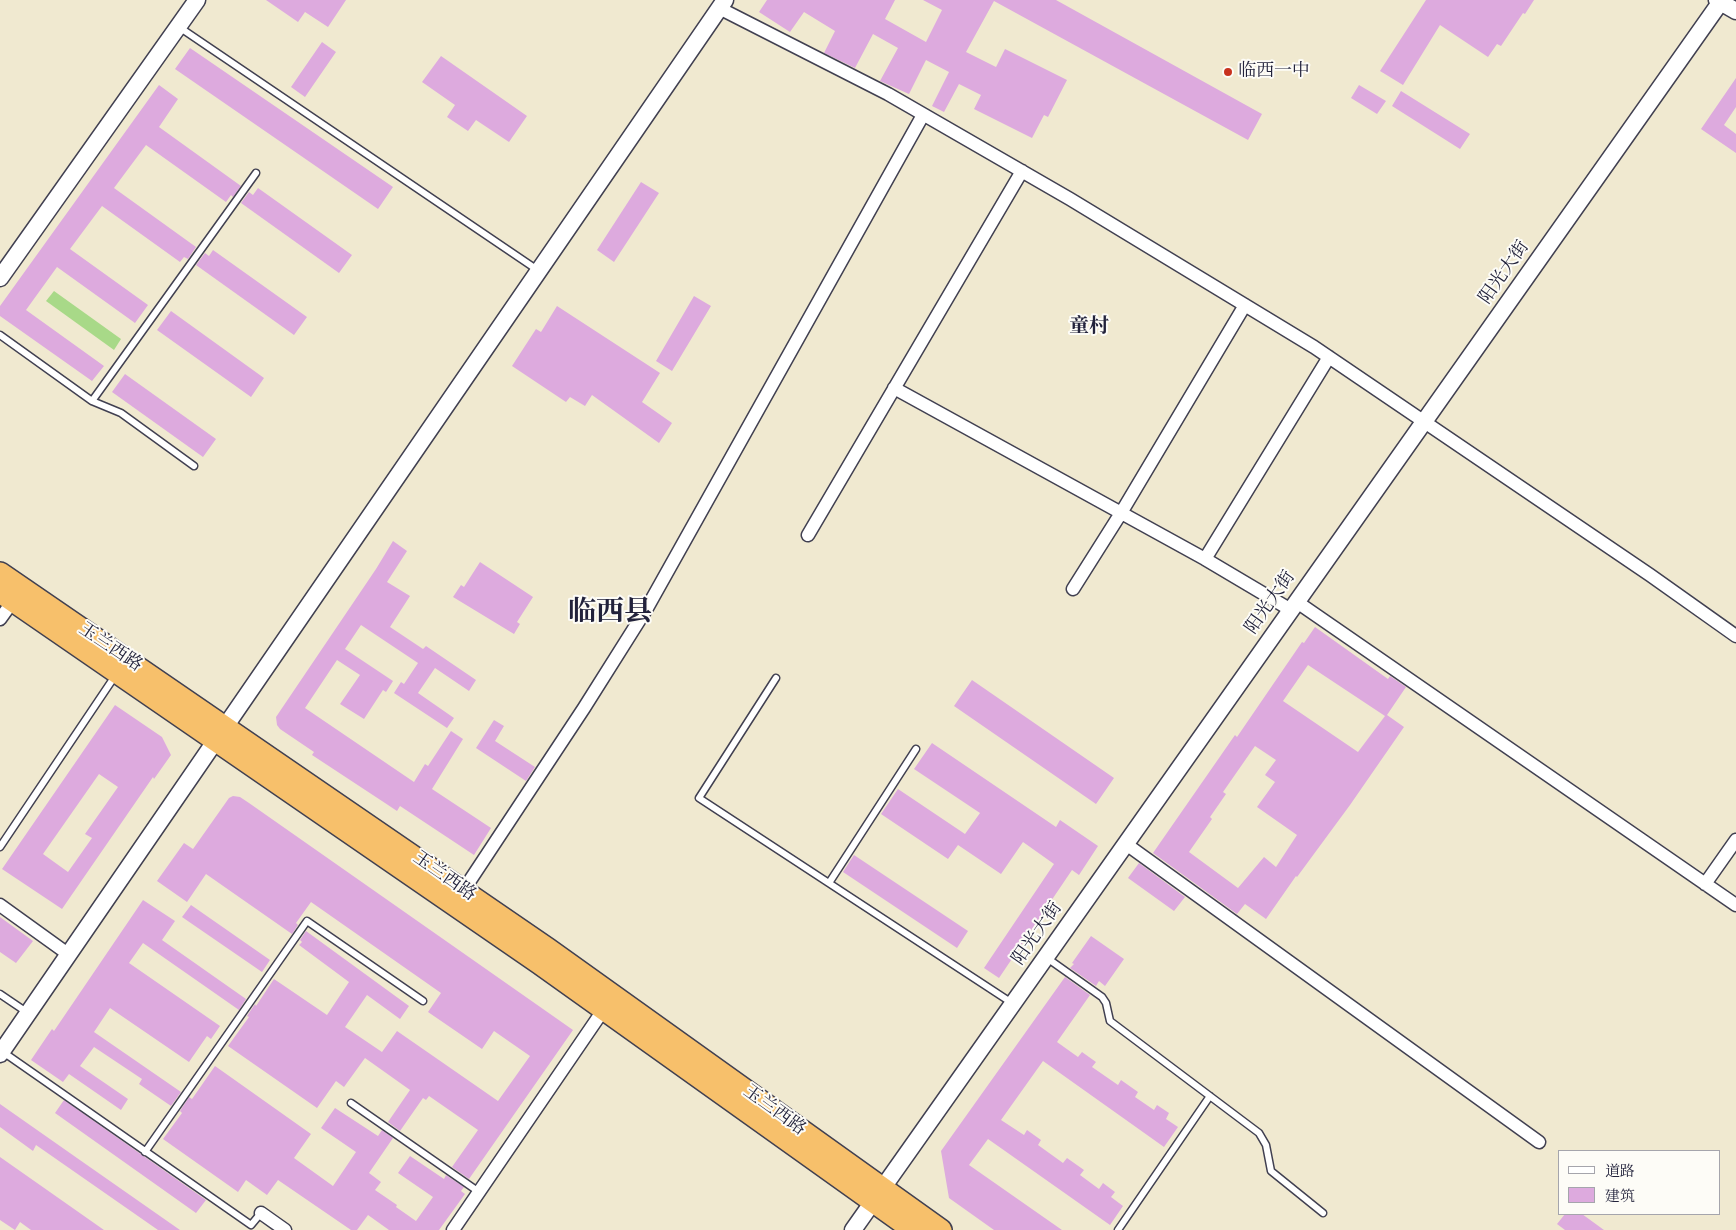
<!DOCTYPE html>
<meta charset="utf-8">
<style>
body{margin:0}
#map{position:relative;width:1736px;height:1230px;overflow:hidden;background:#f0e9d0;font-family:"IM FELL Double Pica","Noto Serif SC",serif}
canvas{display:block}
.legend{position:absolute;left:1558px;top:1150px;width:162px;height:65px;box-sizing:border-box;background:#fdfcf7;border:1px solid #a5a5ac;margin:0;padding:6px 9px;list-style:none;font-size:15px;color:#22223b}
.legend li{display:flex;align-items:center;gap:10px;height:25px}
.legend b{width:25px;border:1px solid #a5a5ac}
</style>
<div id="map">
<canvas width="1736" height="1230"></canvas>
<ul class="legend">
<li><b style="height:6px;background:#fff"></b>道路</li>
<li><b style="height:14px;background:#ddaade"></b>建筑</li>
</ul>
</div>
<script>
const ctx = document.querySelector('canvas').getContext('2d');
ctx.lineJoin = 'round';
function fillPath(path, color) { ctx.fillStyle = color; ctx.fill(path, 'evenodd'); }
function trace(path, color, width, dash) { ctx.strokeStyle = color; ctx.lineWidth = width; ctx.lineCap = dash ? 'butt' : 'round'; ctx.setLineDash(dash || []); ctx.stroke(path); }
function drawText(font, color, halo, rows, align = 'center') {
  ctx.font = font + ' "IM FELL Double Pica","Noto Serif SC",serif'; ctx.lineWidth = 4; ctx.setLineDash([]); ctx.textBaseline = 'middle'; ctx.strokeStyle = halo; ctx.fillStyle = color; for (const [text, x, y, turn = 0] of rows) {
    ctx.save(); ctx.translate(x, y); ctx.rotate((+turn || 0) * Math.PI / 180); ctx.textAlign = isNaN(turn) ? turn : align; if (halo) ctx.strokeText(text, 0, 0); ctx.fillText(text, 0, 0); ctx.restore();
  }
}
const green = new Path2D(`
 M54,291L121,339L114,350L46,301Z`);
const building = new Path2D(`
 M266,0H346L328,27L305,12L298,22Z
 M767,0H895L885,19L926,42L942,10L923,0H1056L1262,114L1248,140L994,1L966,52L996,67L1005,49L1067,80L1048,117L1044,115L1032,138L974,109L981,95L959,84L944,112L932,106L949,72L926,60L909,94L880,81L898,48L873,34L855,68L824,53L835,31L804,12L790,32L759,12Z
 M1426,0H1534L1525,14L1523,13L1501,46L1497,44L1488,57L1440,25L1403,85L1380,71Z
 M322,42L336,52L305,97L291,87Z
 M190,48L393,187L378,209L175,69Z
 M441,56L527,116L509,142L476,120L468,131L447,117L455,105L422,82Z
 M1736,78V107L1724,125L1736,134V153L1701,129Z
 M159,85L178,99L159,127L241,186L233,197L231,195L226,202L146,145L114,188L196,247L188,259L184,257L180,262L102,206L70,249L148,305L135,323L57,267L26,310L104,366L92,381L0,316V306Z
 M1359,85L1386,101L1377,114L1351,98Z
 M1401,91L1470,134L1460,149L1392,106Z
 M641,182L659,193L614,262L597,250Z
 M258,188L352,255L339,273L241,203L249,192L253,195Z
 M213,250L307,317L294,335L196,265L205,253L209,256Z
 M694,296L711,306L672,371L656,361Z
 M557,306L660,373L642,402L672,423L659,443L592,395L585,406L570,397L566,402L512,366L536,329L541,332Z
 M171,311L264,378L251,397L157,330Z
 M125,374L216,439L203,457L112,392Z
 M393,541L407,551L387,582L410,596L390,627L423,649L426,646L476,680L469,691L435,668L418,693L454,718L447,728L394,693L401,682L404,684L418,663L361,625L345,649L393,681L386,692L383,690L364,719L340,704L360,675L337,660L305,708L414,782L425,764L428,766L451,731L463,739L432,789L491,828L474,855L400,806L397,811L385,803L312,755L314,752L280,729L277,725L276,717L376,569Z
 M480,562L533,597L517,622L520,624L514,634L453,597L461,585L464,587Z
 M1315,627L1388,679L1390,676L1406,687L1387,715L1404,727L1350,805L1297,877L1296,876L1266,919L1245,904L1237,914L1153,853L1235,735L1237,737L1302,642L1304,643ZM1308,665L1385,716L1358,752L1283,701ZM1255,746L1276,760L1265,775L1275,782L1257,807L1297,835L1276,867L1264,857L1238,888L1189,852L1212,819L1210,817L1226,794L1223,792Z
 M972,680L1114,778L1096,804L954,706Z
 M115,705L162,737L171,755L154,779L153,777L62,909L2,869ZM99,774L118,787L85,834L92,838L68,872L43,854Z
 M494,720L504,726L495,741L535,767L526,781L476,748Z
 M932,743L1056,827L1060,820L1098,846L1079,875L1072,870L999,978L984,968L1054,864L1023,842L1001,874L958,845L948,859L881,814L898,789L965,834L980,813L914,769Z
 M233,796L240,797L249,803L573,1030L469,1179L452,1167L478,1130L429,1096L426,1100L423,1098L400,1131L388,1122L410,1090L365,1058L344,1087L336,1081L317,1108L228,1046L249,1017L247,1016L255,1004L256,1006L274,979L327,1015L349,982L299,945L302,942L300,940L306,931L409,1006L400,1019L367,995L345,1027L382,1052L397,1031L498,1101L530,1056L494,1031L482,1049L428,1012L441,993L311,902L296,923L298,925L292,934L206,874L187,902L157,881L184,843L193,849L229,798Z
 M854,855L968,931L957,948L843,872Z
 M1139,863L1185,897L1174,911L1128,878Z
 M143,900L175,921L162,940L246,999L239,1010L143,943L129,963L220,1026L211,1039L207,1036L189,1062L110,1008L94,1032L181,1092L171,1106L139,1084L142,1079L94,1047L80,1066L128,1099L121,1110L69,1074L63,1082L31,1060L52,1029L54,1031Z
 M191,905L270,960L262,972L182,917Z
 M0,917L33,941L16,963L0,952Z
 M1091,936L1124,959L1105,986L1099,981L1096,986L1070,968L1074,964L1072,963Z
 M1065,977L1090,995L1057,1042L1078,1057L1082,1052L1096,1062L1092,1067L1118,1085L1121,1080L1138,1092L1135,1097L1154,1110L1157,1105L1169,1113L1166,1119L1178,1127L1164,1147L1043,1061L1001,1120L1024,1135L1027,1130L1041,1140L1038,1145L1063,1163L1067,1158L1084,1170L1080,1175L1099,1189L1103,1183L1115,1192L1111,1197L1123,1206L1110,1225L988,1139L969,1165L1062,1230H994L949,1198L941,1151Z
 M215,1066L311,1134L294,1158L333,1186L356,1152L321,1128L335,1108L378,1136L382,1130L393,1138L369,1173L381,1182L375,1190L397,1205L396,1207L416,1221L433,1197L398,1173L410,1156L444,1179L446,1175L464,1187L461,1191L465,1194L439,1230H389L368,1215L357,1230H351L278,1180L267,1195L246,1180L238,1192L163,1139L182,1113L180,1111L189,1097L192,1099Z
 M64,1100L206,1200L196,1213L55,1113Z
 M0,1104L77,1158L180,1230H158L36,1145L33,1151L0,1127Z
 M0,1157L57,1197L104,1230H31L20,1222L15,1230L0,1220Z
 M1565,1214H1582L1604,1230H1565L1557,1224Z`);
const service = new Path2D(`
 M179,27L539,271
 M0,335L92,401L121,413L194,466
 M92,401L256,173
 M776,678L699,798L1012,1003
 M0,847L115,676
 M829,883L916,749
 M1047,958L1102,997L1106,1003L1110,1021L1259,1133L1266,1145L1271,1171L1323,1213
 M0,994L28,1013
 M3,1052L251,1225L261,1213
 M351,1103L479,1192
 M145,1152L307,921L423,1001
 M1118,1230L1210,1096`);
const minor = new Path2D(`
 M719,8L888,94L1070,199L1314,347L1650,575L1736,636
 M894,388L1205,559L1291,610
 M808,535L1022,171
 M1205,559L1329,357
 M1073,589L1121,513L1245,305
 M1297,602L1736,905
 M0,619L13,601
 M1126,844L1539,1142
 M1705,884L1736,840
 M463,891L584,708L647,608L923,115
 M0,905L68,954
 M261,1213L285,1230
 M453,1230L604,1009`);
const tertiary = new Path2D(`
 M1717,0L1736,11
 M0,278L197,0
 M0,1054L725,0
 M853,1230L1722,0`);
const trunk = new Path2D(`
 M0,573L548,949L941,1230
 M0,592L539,963L913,1230`);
const markers = [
 [1228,72,5,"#c8321e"]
];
const poiNames = [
 ["临西一中",1238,72]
];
const streetNames = [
 ["阳光大街",1505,273,-55],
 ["阳光大街",1271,603,-55],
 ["玉兰西路",110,648,34],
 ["玉兰西路",444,877,35],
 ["阳光大街",1038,934,-55],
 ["玉兰西路",774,1111,36]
];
const quarterNames = [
 ["童村",1089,328]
];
const townNames = [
 ["临西县",610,614]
];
fillPath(green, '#a8d988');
fillPath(building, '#ddaade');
trace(service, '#414051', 9);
trace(minor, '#414051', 15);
trace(tertiary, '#414051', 19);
trace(trunk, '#414051', 24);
trace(service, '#fff', 6);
trace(minor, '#fff', 12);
trace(tertiary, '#fff', 16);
trace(trunk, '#f7c06b', 21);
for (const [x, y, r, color] of markers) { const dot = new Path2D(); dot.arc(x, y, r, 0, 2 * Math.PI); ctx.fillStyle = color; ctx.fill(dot); trace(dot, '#fdfcf7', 2); }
drawText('18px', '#22223b', '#fdfcf7', poiNames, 'left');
drawText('18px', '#22223b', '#fdfcf7', streetNames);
drawText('bold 20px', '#22223b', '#fdfcf7', quarterNames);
drawText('bold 28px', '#22223b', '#fdfcf7', townNames);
</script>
